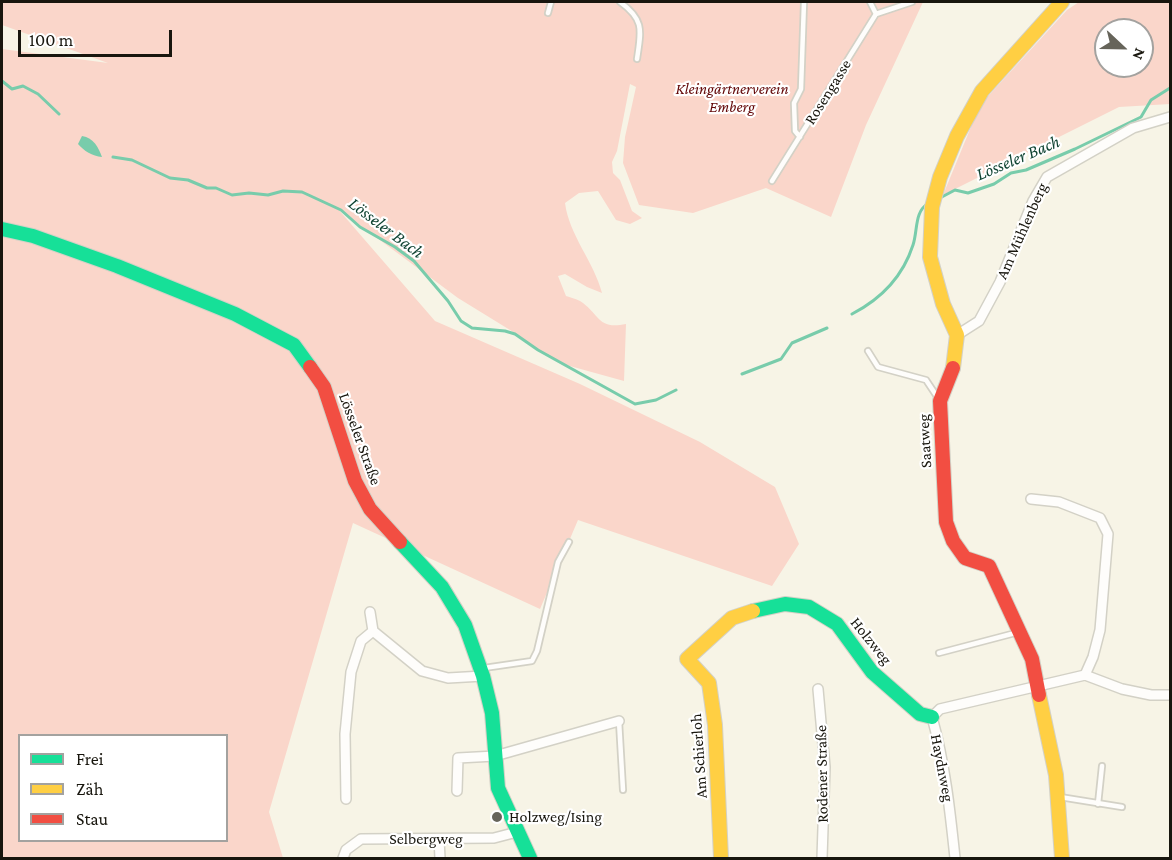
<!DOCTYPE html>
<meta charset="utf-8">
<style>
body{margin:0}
#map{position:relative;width:1172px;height:860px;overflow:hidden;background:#f7f4e6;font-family:"Crimson Pro",serif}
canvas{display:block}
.frame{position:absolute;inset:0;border:3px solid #18160e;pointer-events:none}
.legend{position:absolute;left:18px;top:734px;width:210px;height:108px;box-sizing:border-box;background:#fff;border:2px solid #a3a29f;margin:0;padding:8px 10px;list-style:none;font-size:18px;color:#18160e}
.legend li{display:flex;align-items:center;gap:12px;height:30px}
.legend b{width:30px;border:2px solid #a3a29f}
.north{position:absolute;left:1094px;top:18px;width:60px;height:60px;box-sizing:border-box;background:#fff;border:2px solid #a3a29f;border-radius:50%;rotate:112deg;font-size:16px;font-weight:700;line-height:24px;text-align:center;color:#18160e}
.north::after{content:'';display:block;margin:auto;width:21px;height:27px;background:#66645a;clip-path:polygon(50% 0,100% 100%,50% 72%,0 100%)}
.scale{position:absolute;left:18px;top:30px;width:154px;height:27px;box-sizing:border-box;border:3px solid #18160e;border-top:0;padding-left:8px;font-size:18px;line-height:21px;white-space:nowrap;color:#18160e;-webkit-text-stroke:4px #fff;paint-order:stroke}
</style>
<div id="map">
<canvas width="1172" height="860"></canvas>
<div class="frame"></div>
<ul class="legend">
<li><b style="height:8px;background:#16e098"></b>Frei</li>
<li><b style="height:8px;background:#ffcf43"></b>Zäh</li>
<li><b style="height:8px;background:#f24e42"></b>Stau</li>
</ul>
<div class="north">N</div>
<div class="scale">100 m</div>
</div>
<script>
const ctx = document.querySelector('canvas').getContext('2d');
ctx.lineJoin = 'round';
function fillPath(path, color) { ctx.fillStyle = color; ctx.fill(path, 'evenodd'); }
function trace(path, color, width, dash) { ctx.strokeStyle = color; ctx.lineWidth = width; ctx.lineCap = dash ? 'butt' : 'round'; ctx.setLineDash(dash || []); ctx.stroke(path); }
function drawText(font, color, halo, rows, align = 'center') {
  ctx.font = font + ' "Crimson Pro",serif'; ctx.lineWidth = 4.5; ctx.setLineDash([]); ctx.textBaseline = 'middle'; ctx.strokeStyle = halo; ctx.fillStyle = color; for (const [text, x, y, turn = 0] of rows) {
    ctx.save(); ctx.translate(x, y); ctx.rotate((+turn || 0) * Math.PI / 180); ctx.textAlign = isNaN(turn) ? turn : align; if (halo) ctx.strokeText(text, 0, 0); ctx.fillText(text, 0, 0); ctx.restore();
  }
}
const green = new Path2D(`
 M2,2H923L866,125L831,217L766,188L693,213L639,205L623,163L625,137L636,87L630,84L617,151L612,162L613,173L620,180L632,211L642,218L630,224L616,220L598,191L579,193L565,203C569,235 594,262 602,293L587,287L565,274L558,276L566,296C570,297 576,299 580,301C600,314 597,330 626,324L624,381L559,363L510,330L458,298L338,209L435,321L580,384L700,442L775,487L799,544L772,586L578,520L540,609L353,523L269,812L283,858H2V49L108,63L2,25ZM20,736H226V840H20Z
 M1079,2H1170V104L1119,107L943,195L980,105L1067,10ZM1106,30H1142V66H1106Z`);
const water = new Path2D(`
 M82,136C94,138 98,147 102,157C92,156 84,151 78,144Z`);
const stream = new Path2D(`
 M2,81L12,89L23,86L38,94L59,114
 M113,157L132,160L170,178L188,180L207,188H216L232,195L249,193L268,195L283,191L302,192L341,210L360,227L395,247L414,261L448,301L461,321L472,328L505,331L515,334L538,350L635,404L656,400L676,390
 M938,199L955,190L968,193L994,184L1011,173L1026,170L1075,149L1141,117L1151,100L1170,88
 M852,314C881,299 903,276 913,245C918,230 914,211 929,203
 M742,374L781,359L792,343L827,328`);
const lane = new Path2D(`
 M620,2C645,20 641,31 637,59
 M870,2L876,14
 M548,13L551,2
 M876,14L912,2
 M800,137L795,131L794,103L801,89L804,2
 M772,181L876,14
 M868,351L878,367L926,380L938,398
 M939,653L1019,632
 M484,668L532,661L537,651L558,562L569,542
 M619,721L623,790
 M1060,797L1122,807
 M1098,804L1102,766`);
const street = new Path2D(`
 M957,335L979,321L1000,282L1033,201L1047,177L1133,128L1170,117
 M1031,499L1059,502L1100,518L1108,534L1100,630L1093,657L1085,675
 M370,612L373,631L422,671L448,678L483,676
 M818,689L825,767L822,858
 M457,791L458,758L495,756L619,721
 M346,799L345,734L351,672L361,641L373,631
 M439,839L440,858
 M343,858L346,850L361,839L494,838L517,832
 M955,858C950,810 945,764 932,717L940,709L1085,675L1122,689L1151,695H1170`);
const fast = new Path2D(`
 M2,229L33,236L117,266L235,314L294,345L310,367
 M400,542L442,587L465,625L483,676L492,713L498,788L530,858
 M753,611L785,604L809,607L837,624L872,672L920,714L932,717`);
const slow = new Path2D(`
 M953,368L957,335L943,304L930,257L932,207L940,177L957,136L982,91L1062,2
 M1039,695L1056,775L1062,858
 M721,858L715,725L709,683L687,659L732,618L753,611`);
const jam = new Path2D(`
 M310,367L324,387L355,481L370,509L400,542
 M953,368L940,401L946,522L953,541L965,558L989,566L1032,659L1039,695`);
const markers = [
 [497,817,6,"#66645a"]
];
const parkNames = [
 ["Kleingärtnerverein",732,89],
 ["Emberg",732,107]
];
const streetNames = [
 ["Rosengasse",828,92,-58],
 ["Am Mühlenberg",1022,231,-66],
 ["Lösseler Straße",360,439,70],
 ["Saatweg",925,441,-93],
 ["Holzweg",871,641,51],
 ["Am Schierloh",699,756,-94],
 ["Haydnweg",942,768,79],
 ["Rodener Straße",822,774,-91],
 ["Selbergweg",426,839]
];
const poiNames = [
 ["Holzweg/Ising",509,817]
];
const waterNames = [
 ["Lösseler Bach",1018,158,-23],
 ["Lösseler Bach",386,228,37]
];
fillPath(green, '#fad6ca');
fillPath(water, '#78ccab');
trace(stream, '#78ccab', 3);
trace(lane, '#d3d1c6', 8);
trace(street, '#d3d1c6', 12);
trace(fast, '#d3d1c6', 16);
trace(slow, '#d3d1c6', 16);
trace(jam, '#d3d1c6', 16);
trace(lane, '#fefdfb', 4.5);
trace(street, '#fefdfb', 9);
trace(fast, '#16e098', 14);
trace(slow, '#ffcf43', 14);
trace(jam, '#f24e42', 14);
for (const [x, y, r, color] of markers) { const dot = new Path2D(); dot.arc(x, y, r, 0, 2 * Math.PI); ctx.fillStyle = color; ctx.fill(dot); trace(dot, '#fff', 2); }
drawText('italic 16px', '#620606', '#fff', parkNames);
drawText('16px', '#18160e', '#fff', streetNames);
drawText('16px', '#18160e', '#fff', poiNames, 'left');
drawText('italic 18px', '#0f4332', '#fff', waterNames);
</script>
